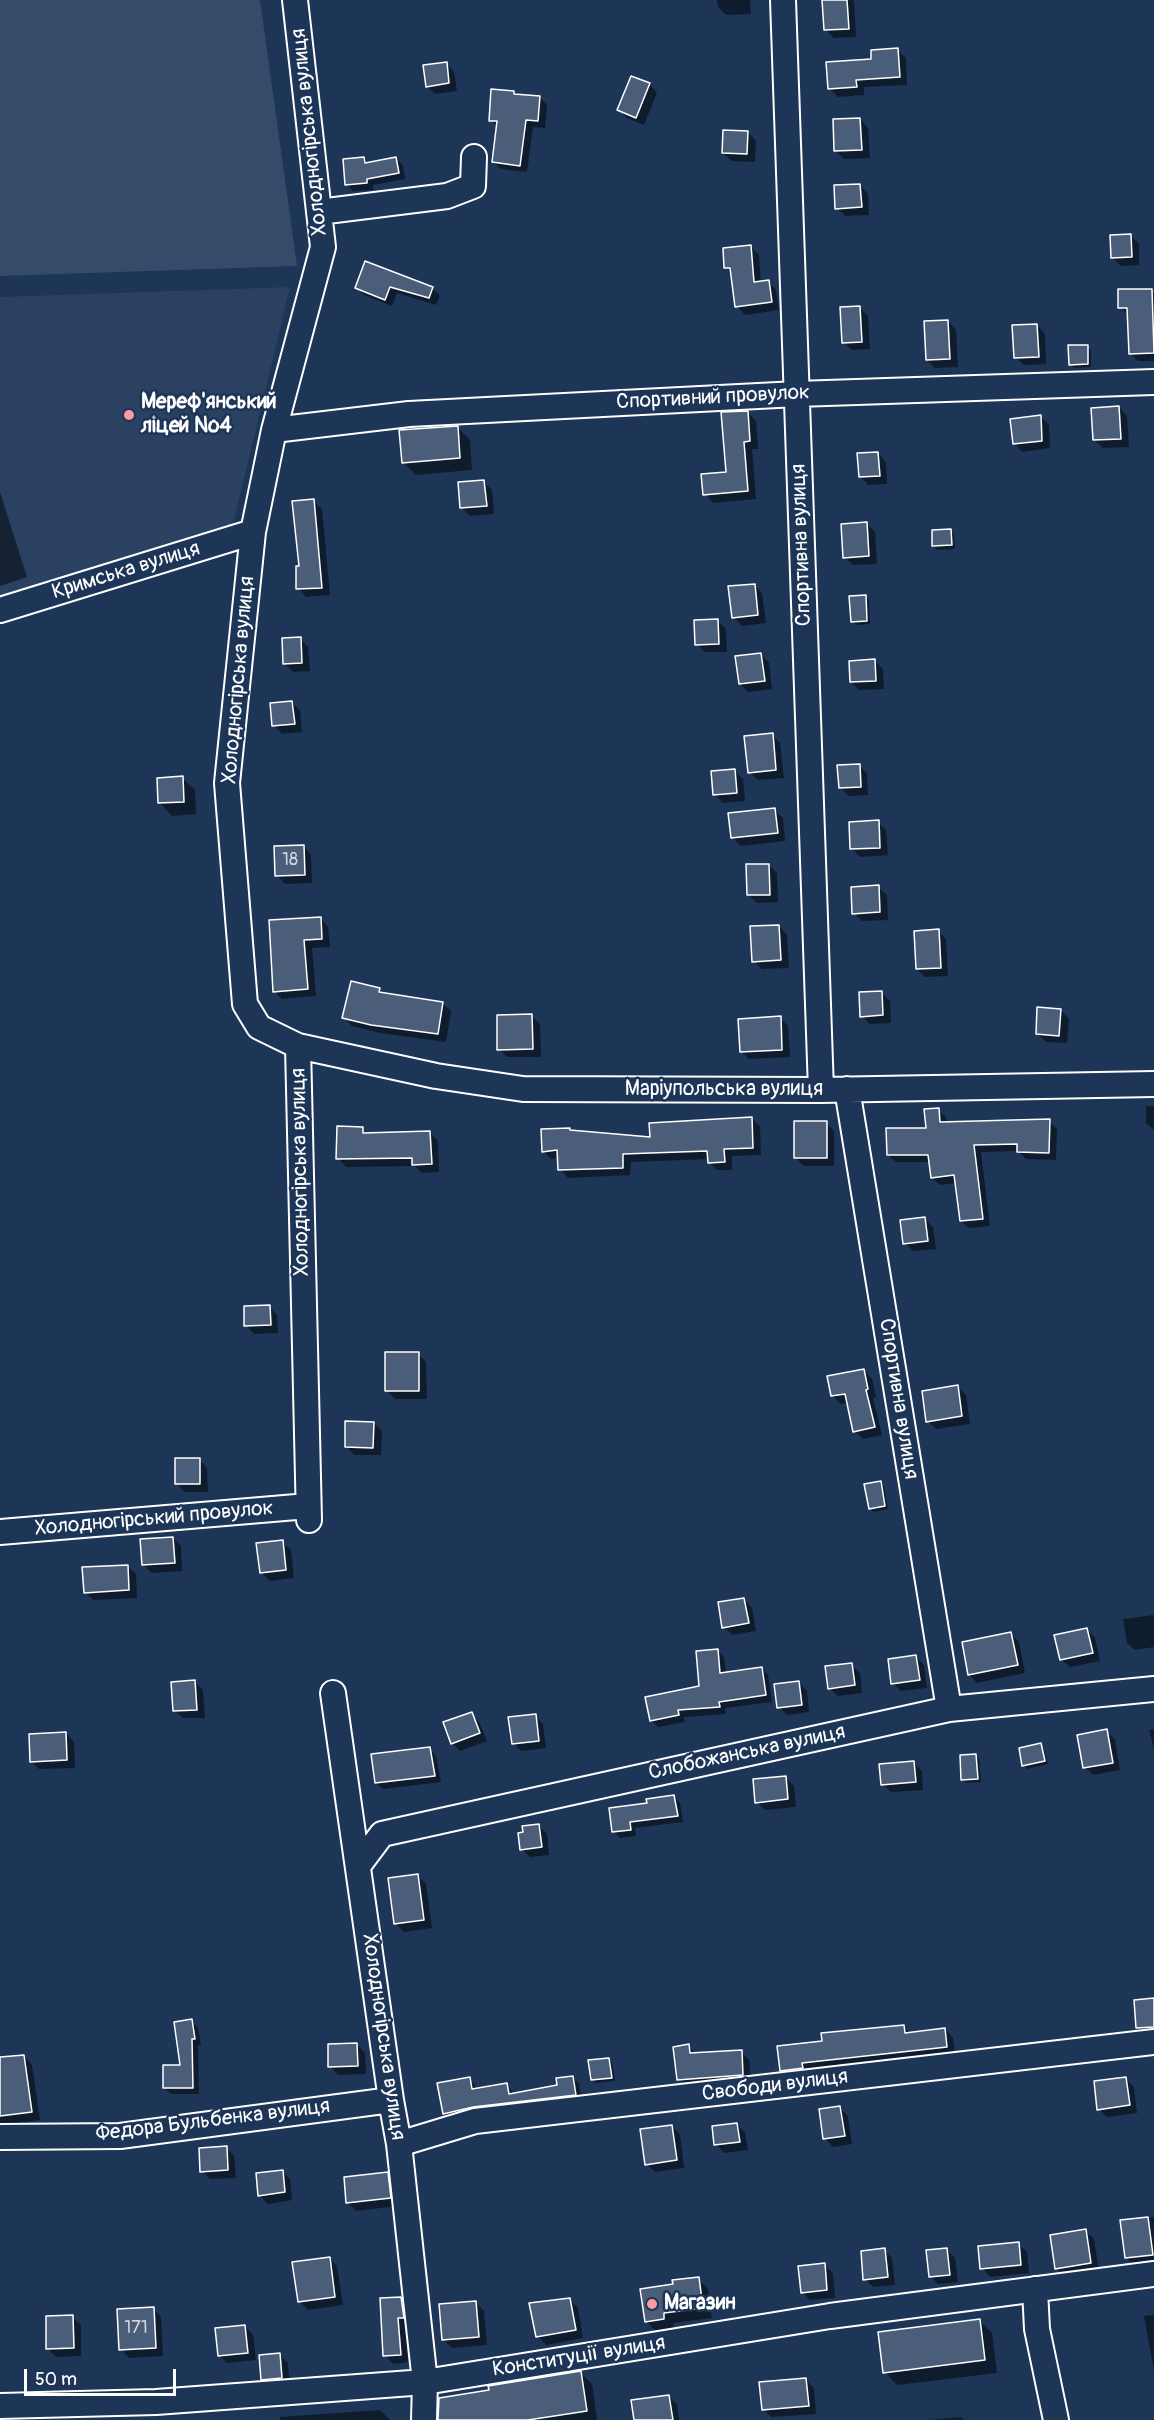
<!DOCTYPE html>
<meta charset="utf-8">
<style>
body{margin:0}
#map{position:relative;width:1154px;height:2420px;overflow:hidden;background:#1d3557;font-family:Pangolin,sans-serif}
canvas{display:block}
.scale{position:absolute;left:24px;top:2369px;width:152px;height:27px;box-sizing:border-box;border:3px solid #fff;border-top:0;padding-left:8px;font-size:18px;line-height:21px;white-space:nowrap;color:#fff;-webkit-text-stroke:4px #1d3557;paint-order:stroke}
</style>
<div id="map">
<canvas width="1154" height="2420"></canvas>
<div class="scale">50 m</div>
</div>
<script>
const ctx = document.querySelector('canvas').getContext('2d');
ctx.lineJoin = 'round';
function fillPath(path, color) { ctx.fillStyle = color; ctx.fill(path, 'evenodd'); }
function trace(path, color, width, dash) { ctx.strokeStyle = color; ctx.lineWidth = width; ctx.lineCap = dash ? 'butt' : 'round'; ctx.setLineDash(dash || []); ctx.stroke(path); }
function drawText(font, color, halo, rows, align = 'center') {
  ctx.font = font + ' Pangolin,sans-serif'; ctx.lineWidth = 5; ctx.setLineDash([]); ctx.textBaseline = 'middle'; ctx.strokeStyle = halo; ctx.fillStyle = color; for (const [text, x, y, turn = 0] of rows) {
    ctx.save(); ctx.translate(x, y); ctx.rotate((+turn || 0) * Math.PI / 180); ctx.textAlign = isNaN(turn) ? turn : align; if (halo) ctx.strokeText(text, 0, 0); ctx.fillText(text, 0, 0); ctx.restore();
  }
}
const built = new Path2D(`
 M290,287L231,533L0,601V297Z`);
const green = new Path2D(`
 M0,0H260L297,266L0,276Z`);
const shadow = new Path2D(`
 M717,0H750L751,14L726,15L718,7Z
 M824,0H854L856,37L834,38L825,29Z
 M897,50L906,58L907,85L864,87V95L838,97L829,88L873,61Z
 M446,63L454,72L457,91L435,94L427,86Z
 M649,84L657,93L644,125L627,118L619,110Z
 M514,92L517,96L540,97L547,105L545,128L533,127L527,172L501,169L493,162L498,127L491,120Z
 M860,119L868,128L870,158L844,159L836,151Z
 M748,132L756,141L755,162L732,161L723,153Z
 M396,158L403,165L405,179L373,185V190L353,191L347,185L364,159L369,163Z
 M860,185L868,194L869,215L845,216L837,208Z
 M1130,235L1139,244V265L1121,266L1112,257Z
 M751,247L759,255L761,283L768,281L776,290L779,310L745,315L737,306L732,274L726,267Z
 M366,263L432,288L440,296L436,305L397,293L392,306L364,295L357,287Z
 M1151,291L1154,294V361H1138L1130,353L1129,316L1120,307Z
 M860,308L868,316L870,349L852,350L843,342Z
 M948,321L956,330L958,367L935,368L927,360Z
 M1037,325L1045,334L1046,364L1024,365L1015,357Z
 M1087,346L1091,350V367L1074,368L1071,364Z
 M1119,407L1127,416L1129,447L1103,448L1094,440Z
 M747,412L756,421L758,449H752L756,499L713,503L705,494L727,473Z
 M1041,417L1049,425L1050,448L1022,452L1014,443Z
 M457,427L470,440L472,470L416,475L403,462Z
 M878,453L886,462L887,484L868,485L860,476Z
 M484,482L492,490L494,514L470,516L461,507Z
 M0,492L27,577L0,586Z
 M313,501L322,509L330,595L306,597L298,588Z
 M867,524L875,532L877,564L853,565L844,557Z
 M950,531L954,534L955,549L937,550L934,546Z
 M754,585L762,593L766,623L742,626L733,617Z
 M865,596L869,600L870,624L856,625L852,621Z
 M718,621L726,629L727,652H705L697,644Z
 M300,639L308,647L310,671L293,672L284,663Z
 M761,654L769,663L772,689L748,692L740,684Z
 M875,661L883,669L884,689L859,690L851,682Z
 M292,702L300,711L302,732L282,734L274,725Z
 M772,735L780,743L784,778L758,780L749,772Z
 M859,765L867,774L868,795L849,796L840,787Z
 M734,771L743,779L745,801L723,803L714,794Z
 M182,778L195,790L196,814L172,816L160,803Z
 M774,810L783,818L785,841L741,846L733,838Z
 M878,822L886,830L888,855L860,857L852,849Z
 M303,846L311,855L312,883L285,884L277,875Z
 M769,865L777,873L778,902L757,903L749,895Z
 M878,887L887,895L888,920L862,921L854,913Z
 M320,918L328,927L330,947L312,948L316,996L282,999L274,991L272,961Z
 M779,926L787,935L789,968L762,969L754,961Z
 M938,931L946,939L948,976L925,977L917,969Z
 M379,989L384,994L442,1003L451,1011L446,1042L380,1033L352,1026L344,1018Z
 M881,992L890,1001L891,1023L870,1024L862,1016Z
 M1061,1010L1069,1019L1067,1043L1046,1042L1037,1033Z
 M532,1016L540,1024L541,1057H507L499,1049Z
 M780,1018L788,1026L790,1057L749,1059L741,1051Z
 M1146,1106H1154V1130L1146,1123Z
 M938,1110L946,1117L947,1123L1049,1121L1057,1129L1056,1160L1026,1159L1018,1151L981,1152L990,1226L969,1228L961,1221L957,1183L940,1185L932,1178L930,1162H896L888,1155L927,1129Z
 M751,1118L760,1126L761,1155L732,1156V1170H717L709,1162V1159L631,1162L630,1175L568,1178L560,1169L559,1158L551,1159L543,1151L571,1132L651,1138L708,1122V1120Z
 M826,1123L834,1131V1166H804L795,1157Z
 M362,1128L368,1135L430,1133L438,1141L439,1172L422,1173L415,1166L346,1167L338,1158Z
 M925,1219L933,1227L936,1249L913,1251L905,1243Z
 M269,1307L277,1315L278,1333L254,1334L246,1325Z
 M418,1354L426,1362L427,1399H395L387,1391Z
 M864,1370L872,1379L876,1397L873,1398L882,1435L863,1439L855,1431L848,1403L841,1404L833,1396Z
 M958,1387L966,1395L970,1424L936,1429L928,1421Z
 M374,1423L382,1431L381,1455H354L346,1446Z
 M199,1459L207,1468L208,1492H185L177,1484Z
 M880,1483L884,1486L888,1509L874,1512L870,1509Z
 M173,1538L181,1546L182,1571L152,1573L143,1565Z
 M282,1542L291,1550L294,1578L270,1581L261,1572Z
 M127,1566L136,1574L137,1598L93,1600L85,1592Z
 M744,1599L752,1608L756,1631L732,1635L724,1627Z
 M1154,1615V1647L1135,1650L1127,1643L1123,1619Z
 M1087,1629L1095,1638L1100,1661L1070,1667L1061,1659Z
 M1011,1634L1019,1642L1025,1673L977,1683L969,1674Z
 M718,1651L724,1657L726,1673L762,1668L768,1675L772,1702L725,1708L726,1714L684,1717L685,1722L658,1727L651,1720L701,1687Z
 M916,1657L924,1665L927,1688L901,1691L893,1683Z
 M851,1665L860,1673L862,1693L838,1696L829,1688Z
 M194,1682L203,1690L205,1718H183L174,1710Z
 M798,1682L807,1691L809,1712L787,1715L779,1707Z
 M471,1713L479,1722L487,1741L460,1751L452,1743Z
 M535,1716L543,1724L546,1748L521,1751L513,1743Z
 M1154,1729V1749L1149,1730Z
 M1106,1731L1115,1739L1120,1770L1093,1775L1085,1767Z
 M66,1733L74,1742L75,1768L39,1769L31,1761Z
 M1041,1745L1044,1749L1048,1764L1027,1769L1024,1765Z
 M430,1749L436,1756L441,1782L383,1789L376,1783Z
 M976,1755L979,1759L981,1782L967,1783L963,1780Z
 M914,1763L922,1771L923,1790L891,1792L882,1784Z
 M785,1777L794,1786L796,1807L765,1810L757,1802Z
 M674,1796L680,1803L683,1822L635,1828L636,1836L620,1838L614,1831L649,1805Z
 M538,1825L547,1834L549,1855L530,1857L522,1849Z
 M417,1875L426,1884L432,1928L404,1932L396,1924Z
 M1154,2000V2035L1146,2036L1138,2028Z
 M192,2021L198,2028L201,2045H198L199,2094H171L164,2088L182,2066Z
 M903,2026L911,2034L945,2029L953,2038L955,2055L790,2079L782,2070L824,2042Z
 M357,2045L365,2053L366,2074L338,2075L330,2066Z
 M688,2046L697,2055L741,2052L749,2060L751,2082L687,2087L678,2079Z
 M24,2056L32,2065L40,2120L0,2125V2058Z
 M609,2059L612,2063L615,2081L596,2083L592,2080Z
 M573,2077L579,2083L581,2100L450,2119L444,2113L469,2079L475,2085L476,2090L507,2084L514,2094L559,2087Z
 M1126,2079L1134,2087L1137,2113L1107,2117L1099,2109Z
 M840,2108L848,2116L852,2144L833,2147L825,2138Z
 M737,2124L745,2133L748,2150L724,2153L716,2144Z
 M672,2126L680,2135L684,2168L655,2172L647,2164Z
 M226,2148L234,2156L236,2178L210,2179L202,2171Z
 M282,2171L290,2179L292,2200L268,2204L259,2195Z
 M387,2174L396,2182L398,2206L356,2211L348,2203Z
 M1154,2217V2263L1134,2266L1126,2257L1122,2221Z
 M1085,2231L1094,2239L1099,2271L1065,2276L1056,2268Z
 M1018,2244L1027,2252L1029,2273L990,2277L982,2268Z
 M884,2250L892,2258L895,2285L873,2287L865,2279Z
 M947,2250L955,2258L958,2282L938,2284L930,2276Z
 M329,2258L337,2266L343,2305L308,2310L300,2302Z
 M824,2265L833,2273L835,2298L810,2300L802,2292Z
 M698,2279L708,2289L712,2318L673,2323L674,2329L656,2331L646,2321L674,2286Z
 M401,2298L409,2307L411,2326H406L408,2362L393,2364L385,2355Z
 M570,2300L578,2308L583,2338L546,2345L538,2336Z
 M476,2303L484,2311L487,2345L452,2348L443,2339Z
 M153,2308L161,2317L163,2356L129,2358L121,2349Z
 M1154,2315V2371L1144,2316Z
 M72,2317L81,2325V2356L56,2357L48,2349Z
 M979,2320L992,2333L997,2373L897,2385L885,2372Z
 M245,2326L253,2335L256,2360L227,2363L219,2355Z
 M279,2355L288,2363L290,2386L271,2388L263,2379Z
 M581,2373L592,2384L597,2420H440Z
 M806,2380L814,2388L816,2414L771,2417L763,2409Z
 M668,2396L677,2404L679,2420H635Z
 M380,2410L390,2420H280V2417Z
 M961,2417L964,2420H928Z`);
const building = new Path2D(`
 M822,0H847L849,29L824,30Z
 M898,48L900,77L856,80L857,87L828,89L826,62L871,59V50Z
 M447,62L449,83L426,87L423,65Z
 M631,76L650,83L636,118L617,110Z
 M491,89L514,91V94L540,96L538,121L526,120L520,166L492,162L497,121H489Z
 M860,118L862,150L834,151L833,119Z
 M723,130L748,131L747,154L722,153Z
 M364,157L365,163L396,157L399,173L367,179V183L345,185L343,159Z
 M860,184L862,207L835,209L834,185Z
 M1131,234L1132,257L1111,258L1110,235Z
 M751,245L754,282L769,280L772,302L735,307L730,268H724L723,248Z
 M365,261L433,287L429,298L390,287L385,300L355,288Z
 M1118,289H1152L1154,353L1129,354L1127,308H1118Z
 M860,306L862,342L842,343L840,307Z
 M948,320L950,359L926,360L924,321Z
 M1037,324L1039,357L1014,358L1012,325Z
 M1068,345H1088V364L1069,365Z
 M1119,406L1121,439L1093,440L1091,408Z
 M748,411L750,441L744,442L748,491L703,495L701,474L726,472L721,412Z
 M1041,415L1042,441L1013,444L1010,419Z
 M458,426L460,458L402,463L399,430Z
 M878,452L880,476L859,477L857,453Z
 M484,480L487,506L460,508L458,482Z
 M314,499L322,588L296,589V566H299L292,501Z
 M867,522L869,556L843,558L841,524Z
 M951,529L952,545L932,546V530Z
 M755,584L758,615L732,618L728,586Z
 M866,595L867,621L851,622L849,596Z
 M718,619L719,644L695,645L694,620Z
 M301,637L302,663L283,664L282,638Z
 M761,653L765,681L739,684L735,656Z
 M875,659L876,681L850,682L849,661Z
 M292,701L295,724L272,726L270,703Z
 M773,733L776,770L748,773L744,736Z
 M860,764L861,787L839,788L837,765Z
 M735,769L737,793L713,795L711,771Z
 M183,776L184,802L158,803L157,778Z
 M775,808L778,833L731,838L728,813Z
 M879,820L880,848L850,849L849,822Z
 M304,845L305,875L275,876L274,846Z
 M746,864H769L770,895H747Z
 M879,885L880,912L852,914L851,887Z
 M321,917L322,939L304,940L308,989L273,992L269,920Z
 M779,925L781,960L752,962L750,926Z
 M939,929L941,968L916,969L914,931Z
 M351,981L380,988L379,992L443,1002L438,1034L371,1025L342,1018Z
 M882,991L883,1015L860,1017L859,992Z
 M1037,1007L1061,1009L1059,1036L1036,1034Z
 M532,1014L533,1049L497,1050V1015Z
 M781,1016L782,1050L740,1052L738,1019Z
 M939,1108L940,1122L1050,1119L1049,1153L1017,1152V1144L974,1145L983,1219L960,1221L954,1175L931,1178L928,1155H887L886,1128H926L924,1109Z
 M752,1117L753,1148L724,1149L725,1162L708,1163L707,1151L623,1154V1168L558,1170L557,1150L542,1152L541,1129L570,1128V1130L650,1137L649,1123Z
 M794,1121H827V1158H794Z
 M337,1126L363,1127V1133L430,1131L432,1164L412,1165V1158L336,1159Z
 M925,1217L928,1241L903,1244L900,1220Z
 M270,1305L271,1325L244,1326V1306Z
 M385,1352H419V1391H385Z
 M864,1369L868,1389L866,1390L875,1427L853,1432L845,1394L831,1396L827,1376Z
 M958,1385L962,1416L926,1422L922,1391Z
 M345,1421L374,1422L373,1448L345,1447Z
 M175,1458H200V1484H175Z
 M881,1481L885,1506L869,1509L864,1484Z
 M173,1537L175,1563L142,1565L140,1539Z
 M283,1540L286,1570L260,1573L256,1543Z
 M128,1565L129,1590L84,1593L82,1567Z
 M744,1598L749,1623L722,1628L718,1602Z
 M1087,1628L1093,1653L1060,1660L1054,1635Z
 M1011,1632L1018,1665L968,1675L962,1642Z
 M718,1649L720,1673L762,1667L766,1695L719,1702L720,1707L678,1710L679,1715L650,1721L645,1697L699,1686L696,1651Z
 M916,1655L920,1680L891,1684L888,1659Z
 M852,1663L855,1685L828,1689L825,1666Z
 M195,1680L197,1710L173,1711L171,1682Z
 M799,1681L802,1705L777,1708L774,1684Z
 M472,1712L480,1733L451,1744L443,1722Z
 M536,1714L539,1741L512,1744L508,1717Z
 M1107,1729L1113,1763L1083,1768L1077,1735Z
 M66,1732L67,1760L30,1762L29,1734Z
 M1041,1743L1045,1761L1022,1766L1019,1748Z
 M430,1747L435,1776L375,1783L371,1754Z
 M976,1754L978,1779L961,1780L960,1755Z
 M914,1761L916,1782L881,1785L879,1764Z
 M786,1776L788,1799L755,1803L753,1779Z
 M674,1795L678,1816L630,1822L631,1830L612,1832L609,1808L647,1803L646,1799Z
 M539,1824L542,1847L520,1850L518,1833L523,1832L522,1826Z
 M418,1874L424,1920L394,1924L388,1878Z
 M1154,1998V2027L1136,2028L1134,2000Z
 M192,2019L195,2039H192L193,2088H163V2065H180L174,2022Z
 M904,2025L905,2033L945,2028L947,2047L802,2063L803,2068L780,2071L777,2046L822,2041L821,2033Z
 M357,2043L358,2066L328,2067V2044Z
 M689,2044L690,2053L742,2050L743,2075L677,2080L673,2047Z
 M24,2055L32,2112L0,2116V2057Z
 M609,2058L612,2078L591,2080L588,2060Z
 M573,2076L576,2095L473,2107L443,2114L437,2083L470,2077L472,2089L507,2083L509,2094L557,2085L556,2078Z
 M1126,2077L1130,2105L1097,2110L1094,2081Z
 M840,2106L845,2136L823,2139L819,2109Z
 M737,2123L740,2142L714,2145L712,2126Z
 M672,2125L677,2160L645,2165L640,2129Z
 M227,2146L228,2170L200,2172L199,2148Z
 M283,2170L285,2192L258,2196L256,2173Z
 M388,2172L391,2198L346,2203L344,2177Z
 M1148,2217L1153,2255L1125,2258L1120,2220Z
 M1086,2229L1091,2263L1055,2269L1050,2235Z
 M1019,2242L1021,2265L980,2269L978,2246Z
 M885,2248L888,2277L863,2280L861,2251Z
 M947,2248L950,2275L929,2277L926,2250Z
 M330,2257L335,2297L298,2302L292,2262Z
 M825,2263L827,2290L801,2293L798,2266Z
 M699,2277L703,2308L664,2313V2319L645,2322L640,2289L673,2284L672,2280Z
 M401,2297L404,2318H398L401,2355L383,2356L380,2298Z
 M570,2298L576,2330L536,2337L529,2303Z
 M476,2301L479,2337L442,2340L439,2304Z
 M154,2307L156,2348L119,2350L117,2309Z
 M73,2315L74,2348L46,2349V2316Z
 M980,2319L985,2360L883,2373L878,2332Z
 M245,2325L248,2353L218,2356L215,2328Z
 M280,2353L282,2378L261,2380L259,2355Z
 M581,2371L587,2411L528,2420H438L439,2398L489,2390L488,2386Z
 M806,2378L809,2406L762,2410L759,2382Z
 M669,2395L673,2420H634L631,2400Z`);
const minor = new Path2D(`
 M295,0L323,247L274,430L253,532L227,783L245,1004L259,1027L298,1046L309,1520
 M783,0L821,1090
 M319,212L447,196L473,186L474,157
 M274,430L409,414L797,394L1154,382
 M0,610L253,532
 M298,1046L436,1076L523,1089L821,1090L1154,1084
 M847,1089L949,1709
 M0,1532L308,1506
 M333,1693L391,2100L399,2144L425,2382L424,2420
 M358,1866L382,1834L949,1709L1154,1689
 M0,2137L120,2136L391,2100
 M399,2144L475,2121L1154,2042
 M1035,2289L1037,2329L1056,2420
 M0,2406L156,2402L425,2382L830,2316L1154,2274`);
const markers = [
 [129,415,6,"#ff9aa2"],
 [652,2304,6,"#ff9aa2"]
];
const numberNames = [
 ["18",290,860],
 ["171",136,2328]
];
const streetNames = [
 ["Холодногірська вулиця",310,132,-96],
 ["Спортивний провулок",713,398,-3],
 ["Спортивна вулиця",802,545,-92],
 ["Кримська вулиця",126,571,-17],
 ["Холодногірська вулиця",239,680,-85],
 ["Маріупольська вулиця",724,1090],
 ["Холодногірська вулиця",301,1172,-91],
 ["Спортивна вулиця",898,1399,81],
 ["Холодногірський провулок",154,1519,-5],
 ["Слобожанська вулиця",747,1753,-12],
 ["Холодногірська вулиця",383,2037,82],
 ["Свободи вулиця",775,2086,-7],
 ["Федора Бульбенка вулиця",213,2121,-7],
 ["Конституції вулиця",579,2357,-9]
];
const poiNames = [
 ["Мереф'янський",141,403],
 ["ліцей №4",141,427],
 ["Магазин",664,2304]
];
fillPath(built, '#2a4161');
fillPath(green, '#364b69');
fillPath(shadow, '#0007');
fillPath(building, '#4a5d79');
trace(building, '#fff', 1.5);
trace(minor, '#fff', 28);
trace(minor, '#1d3557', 24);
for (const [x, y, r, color] of markers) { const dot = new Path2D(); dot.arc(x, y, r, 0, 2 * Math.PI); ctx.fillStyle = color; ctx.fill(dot); trace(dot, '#1d3557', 2); }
drawText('18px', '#d2d6de', null, numberNames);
drawText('21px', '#fff', '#1d3557', streetNames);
drawText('bold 21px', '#fff', '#1d3557', poiNames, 'left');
</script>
